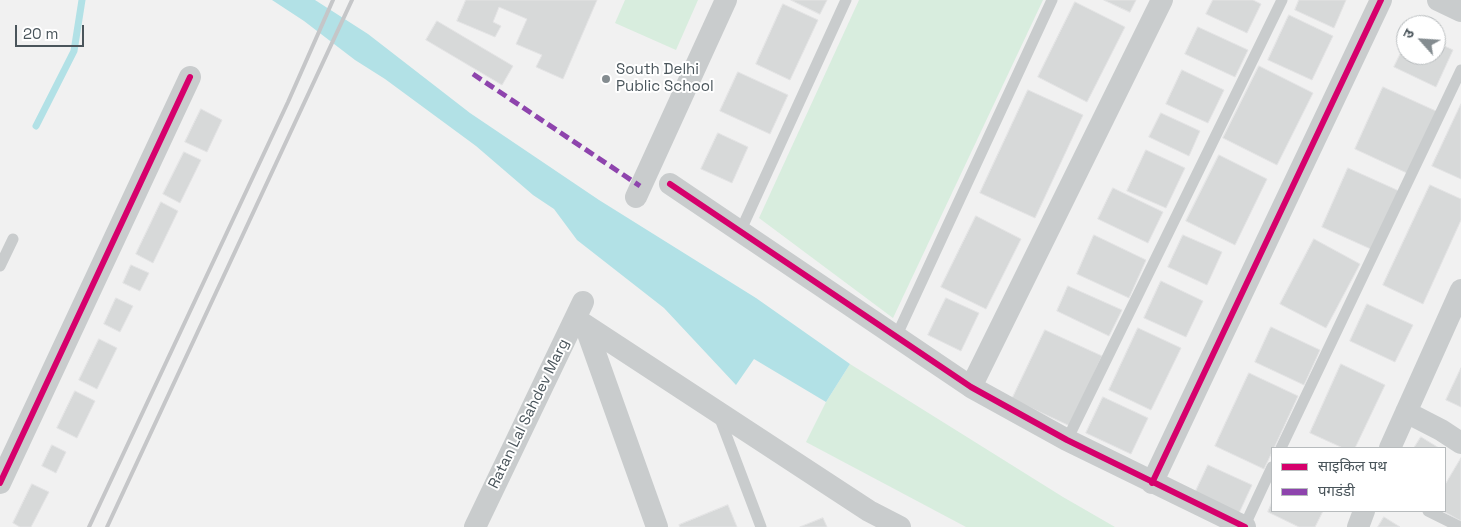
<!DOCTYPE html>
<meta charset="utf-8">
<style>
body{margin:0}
#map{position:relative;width:1461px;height:527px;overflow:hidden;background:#f1f1f1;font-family:"Space Grotesk","Noto Sans Devanagari",sans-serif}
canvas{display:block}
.legend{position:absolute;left:1271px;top:447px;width:175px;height:65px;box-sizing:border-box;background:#fff;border:1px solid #b7bbbd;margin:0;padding:6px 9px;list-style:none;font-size:15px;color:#4a555b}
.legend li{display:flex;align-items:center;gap:10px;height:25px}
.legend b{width:25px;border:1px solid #b7bbbd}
.north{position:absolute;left:1396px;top:15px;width:50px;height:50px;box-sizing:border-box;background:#fff;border:1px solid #b7bbbd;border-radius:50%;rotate:296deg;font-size:14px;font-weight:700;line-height:20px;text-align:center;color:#4a555b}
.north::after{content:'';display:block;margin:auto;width:18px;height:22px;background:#848c90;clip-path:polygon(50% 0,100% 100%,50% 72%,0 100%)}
.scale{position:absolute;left:15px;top:25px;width:69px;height:22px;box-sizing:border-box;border:2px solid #4a555b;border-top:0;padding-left:6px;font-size:15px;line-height:18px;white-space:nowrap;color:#4a555b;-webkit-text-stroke:4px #fff;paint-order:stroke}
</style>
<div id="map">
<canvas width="1461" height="527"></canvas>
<ul class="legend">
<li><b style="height:6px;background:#d6006c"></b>साइकिल पथ</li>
<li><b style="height:6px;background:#8e44ad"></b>पगडंडी</li>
</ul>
<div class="north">उ</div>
<div class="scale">20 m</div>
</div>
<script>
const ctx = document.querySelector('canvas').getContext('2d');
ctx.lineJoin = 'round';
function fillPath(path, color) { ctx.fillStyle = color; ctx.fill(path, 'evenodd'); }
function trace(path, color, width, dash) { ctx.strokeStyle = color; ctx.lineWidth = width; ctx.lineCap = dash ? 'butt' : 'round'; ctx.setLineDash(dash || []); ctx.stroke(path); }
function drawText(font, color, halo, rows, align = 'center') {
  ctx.font = font + ' "Space Grotesk",sans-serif'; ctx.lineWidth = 4; ctx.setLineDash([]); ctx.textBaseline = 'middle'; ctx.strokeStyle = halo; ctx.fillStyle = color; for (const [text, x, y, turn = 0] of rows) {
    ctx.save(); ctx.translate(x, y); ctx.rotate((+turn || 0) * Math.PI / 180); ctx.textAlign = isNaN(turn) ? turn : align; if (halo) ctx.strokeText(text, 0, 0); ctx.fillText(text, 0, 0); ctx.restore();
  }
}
const green = new Path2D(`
 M625,0H698L676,50L615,23Z
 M859,0H1043L893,318L759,218Z
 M850,364L1063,497L1115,527H966L806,442L826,402Z`);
const water = new Path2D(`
 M272,0H315L368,34L470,113L599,200L756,298L850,364L826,402L754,359L736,385L664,308L577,240L554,209L533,195L476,146L385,79L355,60L304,21Z`);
const stream = new Path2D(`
 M36,126L74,51L82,0`);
const building = new Path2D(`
 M466,0H597L563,79L536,67L542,55L516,44L527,19L499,7L493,22L501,26L495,37L457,21Z
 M791,0H827L820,14Z
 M1104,0H1136L1130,12Z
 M1213,0H1253L1261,4L1247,33L1206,14Z
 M1299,0H1346L1334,28L1295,10Z
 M1075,2L1125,27L1087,102L1038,77Z
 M783,4L818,20L790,80L756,64Z
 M1289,15L1333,36L1312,80L1268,60Z
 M437,21L513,66L502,85L426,40Z
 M1198,27L1248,50L1235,77L1185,54Z
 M1406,42V55H1436V42L1453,50L1436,87L1394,67Z
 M1259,66L1313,93L1277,165L1223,138Z
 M1182,70L1224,90L1208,123L1166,104Z
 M738,72L788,95L770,134L720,111Z
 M1383,87L1438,112L1409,174L1355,149Z
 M1028,90L1083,115L1035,218L980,193Z
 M1461,104V179L1432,166Z
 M201,109L222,120L207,152L185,142Z
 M1161,113L1200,131L1189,156L1149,137Z
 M718,133L748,147L732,183L701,169Z
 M1146,150L1185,168L1166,208L1127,191Z
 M184,152L201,160L180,203L163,194Z
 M1219,155L1267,179L1235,245L1186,221Z
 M1348,168L1399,191L1373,250L1322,227Z
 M1430,185L1461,199V220L1423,304L1383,285Z
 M1113,188L1163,212L1148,243L1098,219Z
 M161,202L178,211L153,263L136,254Z
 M976,216L1021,239L986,309L941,287Z
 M1094,235L1146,260L1129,298L1077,274Z
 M1183,235L1222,252L1207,285L1168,267Z
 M1314,239L1360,264L1326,328L1280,304Z
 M131,265L149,273L140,291L123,283Z
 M1161,281L1203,301L1186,337L1144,318Z
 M1068,286L1122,310L1109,336L1057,311Z
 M116,298L133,306L120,332L104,324Z
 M946,298L979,313L961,351L928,335Z
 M1367,304L1413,325L1395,362L1350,341Z
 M1271,327L1320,350L1304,385L1255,362Z
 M1138,328L1181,348L1151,410L1109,390Z
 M1045,330L1102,356L1070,426L1012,399Z
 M99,339L117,348L97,389L79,380Z
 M1341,364L1385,385L1355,448H1343L1310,433Z
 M1461,368V407L1446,400Z
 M1249,373L1298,396L1274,448H1272V452L1264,469L1215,446Z
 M75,391L95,401L77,438L57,428Z
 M1103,397L1148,418L1131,454L1086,433Z
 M1421,437L1439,448H1414Z
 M52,445L66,452L56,473L42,466Z
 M1461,458V521L1443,511H1445V485Z
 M1208,465L1252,485L1239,513L1195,493Z
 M32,484L49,492L31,527H20L13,523Z
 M1272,502V511H1323L1315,527H1299L1268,512Z
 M728,505L737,527H680L679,525Z
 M1384,517L1400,527H1378Z
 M823,518L827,527H800Z`);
const lane = new Path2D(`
 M740,232L846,0
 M0,266L13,239
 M896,337L1052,0
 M719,416L761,527
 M1067,440L1282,0
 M1281,448L1461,70
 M1428,511L1460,527
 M1244,527L1272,467`);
const street = new Path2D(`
 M1438,0L1461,11
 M670,184L971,387L1067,440L1245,527
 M636,197L726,0
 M582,323L869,511L900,527
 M585,325L657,527
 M971,387L1162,0
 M1406,412L1441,430L1461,443
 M1390,448L1461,290
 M0,483L190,77
 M1152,483L1381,0
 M475,527L583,302
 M1358,527L1364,511`);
const rail = new Path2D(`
 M89,527L288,102L333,0
 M107,527L352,0`);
const quiet = new Path2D(`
 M473,74L640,186`);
const cycleway = new Path2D(`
 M670,184L971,387L1067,440L1245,527
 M0,483L190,77
 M1152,483L1381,0`);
const markers = [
 [606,79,5,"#848c90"]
];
const poiNames = [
 ["South Delhi",616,70],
 ["Public School",616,87]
];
const streetNames = [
 ["Ratan Lal Sahdev Marg",529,414,-64]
];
fillPath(green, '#d8edde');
fillPath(water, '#b2e1e6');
trace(stream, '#b2e1e6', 7);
fillPath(building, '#d7d9d9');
trace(building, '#e3e3e4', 1);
trace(lane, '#c9cccd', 11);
trace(street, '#c9cccd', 22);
trace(rail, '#c5c6c8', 4);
trace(quiet, '#8e44ad', 5, [10, 5]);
trace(cycleway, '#d6006c', 6);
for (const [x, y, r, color] of markers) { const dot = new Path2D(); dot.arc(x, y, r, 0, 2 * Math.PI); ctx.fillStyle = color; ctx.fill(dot); trace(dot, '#fff', 2); }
drawText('15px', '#4a555b', '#fff', poiNames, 'left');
drawText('15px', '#4a555b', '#fff', streetNames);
</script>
